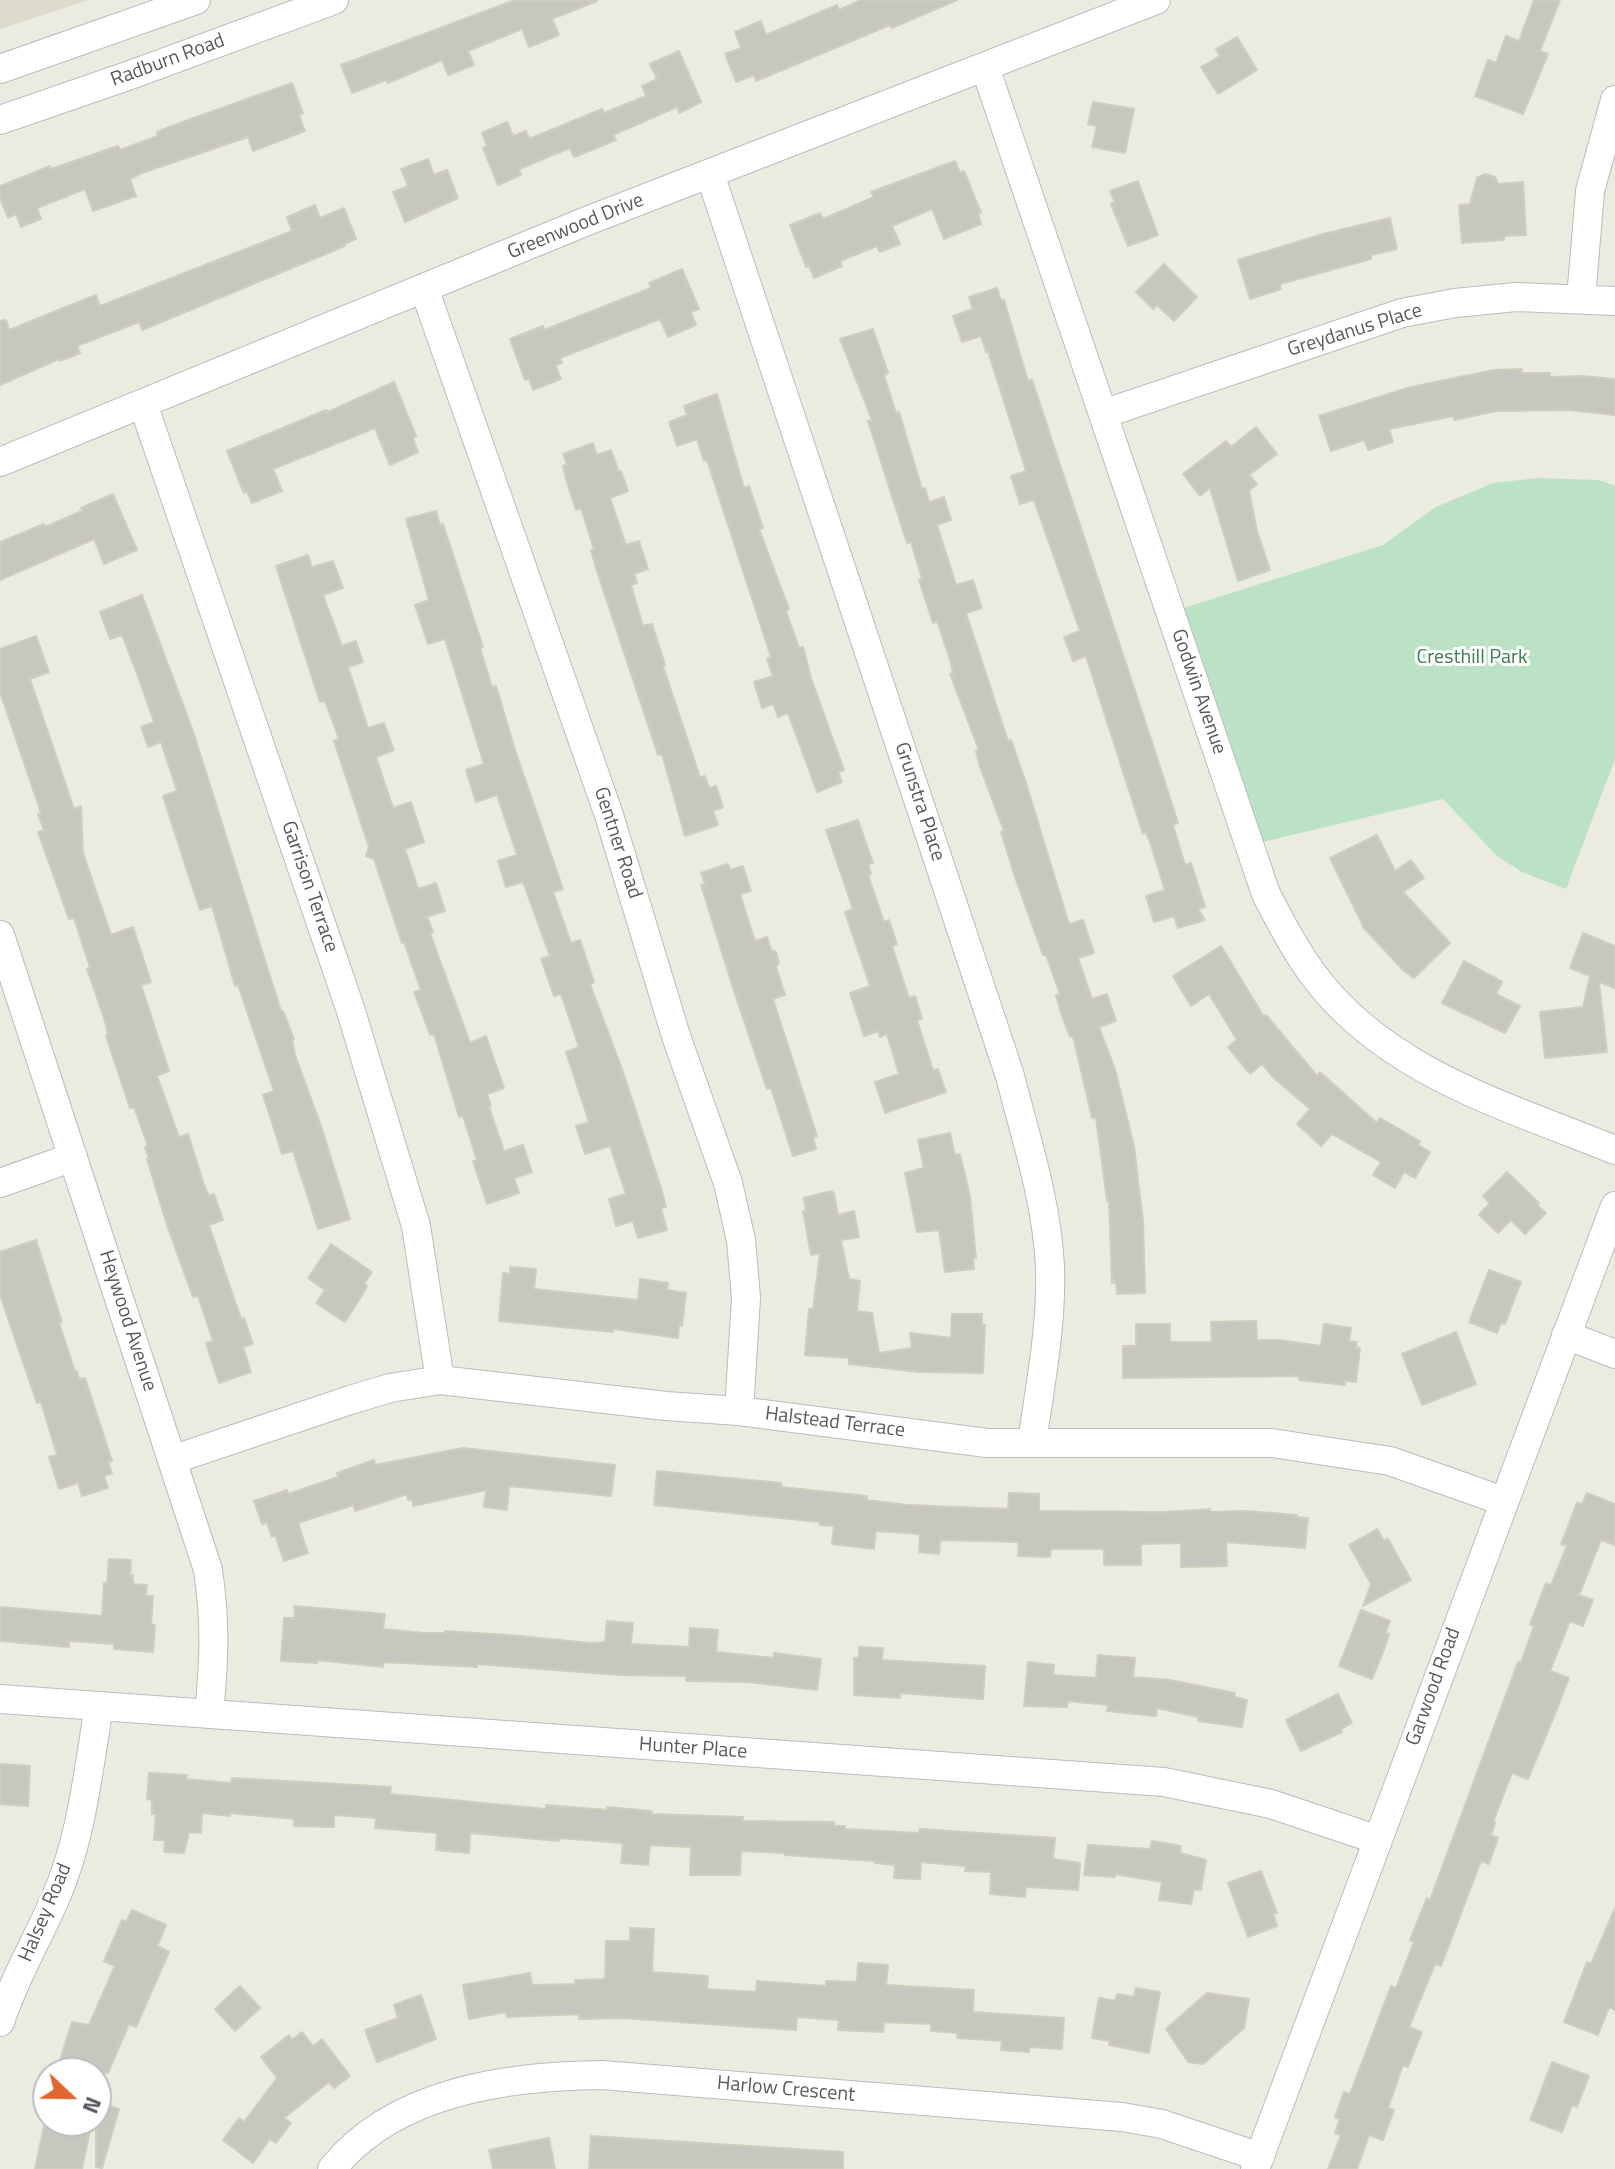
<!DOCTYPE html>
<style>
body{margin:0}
#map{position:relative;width:1615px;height:2169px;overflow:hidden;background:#ebebdf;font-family:"Titillium Web",sans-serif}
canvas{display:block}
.north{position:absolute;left:32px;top:2057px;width:80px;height:80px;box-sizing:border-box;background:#fff;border:2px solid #bcbdbf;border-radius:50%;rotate:112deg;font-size:22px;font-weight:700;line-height:32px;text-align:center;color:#585a60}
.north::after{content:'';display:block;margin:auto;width:28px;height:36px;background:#e06730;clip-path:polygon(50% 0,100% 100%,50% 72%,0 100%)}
</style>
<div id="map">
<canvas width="1615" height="2169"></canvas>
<div class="north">N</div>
</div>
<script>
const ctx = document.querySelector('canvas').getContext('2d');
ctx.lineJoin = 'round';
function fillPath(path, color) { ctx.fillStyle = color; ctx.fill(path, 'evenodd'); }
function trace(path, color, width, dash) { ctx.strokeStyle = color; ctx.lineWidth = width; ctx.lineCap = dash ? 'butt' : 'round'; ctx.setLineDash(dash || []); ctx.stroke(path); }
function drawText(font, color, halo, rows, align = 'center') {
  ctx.font = font + ' "Titillium Web",sans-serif'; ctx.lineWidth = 6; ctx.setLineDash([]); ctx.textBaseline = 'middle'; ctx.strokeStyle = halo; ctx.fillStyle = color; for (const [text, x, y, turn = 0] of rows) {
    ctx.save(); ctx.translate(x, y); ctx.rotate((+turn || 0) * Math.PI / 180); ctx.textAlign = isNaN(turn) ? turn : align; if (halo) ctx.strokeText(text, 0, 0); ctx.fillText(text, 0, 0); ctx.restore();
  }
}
const education = new Path2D(`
 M0,0H89L0,29Z`);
const green = new Path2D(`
 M1538,478L1599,480L1615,486V759L1566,889L1522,872L1497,856L1443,799L1250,845L1171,612L1383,545L1436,507L1493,483Z`);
const building = new Path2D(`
 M515,0L597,1L552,19L559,35L529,47L522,29L468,51L474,65L448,75L442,60L388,83L386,80L352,93L341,65Z
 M861,0H957L892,28L890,25L756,81L754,75L736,82L725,54L741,48L735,32L761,21L766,35L837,5L839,10Z
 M1534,0H1560L1540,51L1548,54L1523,114L1475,96L1488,60L1496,63L1506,36L1519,41Z
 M1237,37L1257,70L1218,94L1201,67L1220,56L1216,49Z
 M679,51L701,102L679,113L677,107L613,135L616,140L574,157L570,148L519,169L521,175L498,185L483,148L487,146L482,133L507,122L513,136L526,131L529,139L602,109L604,113L646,96L642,86L657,79L650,64Z
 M292,83L303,113L299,115L305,131L253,151L248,137L142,173L130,179L136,196L93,211L85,189L37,208L41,219L21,227L16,214L8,218L0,198V186L50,166L51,169L118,146L120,150L158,136L157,132L174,125Z
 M1093,102L1134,109L1125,153L1092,147L1097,126L1088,124Z
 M428,159L434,175L447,170L458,198L405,222L393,192L408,186L401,169Z
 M955,161L960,173L964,171L981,213L978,214L981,224L944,239L932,209L892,226L900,244L880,252L877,246L840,261L842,266L814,278L809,266L806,267L790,225L820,213L823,219L874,197L871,192Z
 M1485,174L1495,177L1498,184L1523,182L1526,235L1504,236V240L1462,243L1459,205L1470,204L1477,178Z
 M1138,181L1158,235L1128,246L1111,204L1115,202L1110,191Z
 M315,205L320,218L344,208L356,239L344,244L345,246L142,330L139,322L77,346L80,353L60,361L59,359L0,385V321L6,320L9,330L96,295L100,306L292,231L287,217Z
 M1390,218L1397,249L1371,255V259L1280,284L1281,289L1250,299L1238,260L1323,234Z
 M1164,264L1197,297L1174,321L1157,305L1153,309L1136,292Z
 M682,269L699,309L691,312L696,325L668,337L660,319L560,358L562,363L555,365L561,379L533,390L529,379L525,380L510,339L543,326L544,330L651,288L649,283Z
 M997,288L1001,300H1004L1028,381L1032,380L1152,742L1178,823L1173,825L1185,865L1191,863L1205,907L1198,909L1205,920L1178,928L1174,916L1154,922L1146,896L1165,890L1151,845L1146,832L1143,834L1086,656L1073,661L1064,637L1080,631L1034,500L1020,504L1011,476L1026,471L988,351L986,352L981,336L962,342L953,316L973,309L969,297Z
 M873,329L888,373L884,375L896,413L899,412L922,489L925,488L929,502L944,497L951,520L937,525L956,585L973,580L982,608L966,613L1008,741L1011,740L1026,783L1069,924L1083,920L1094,953L1078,958L1092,999L1107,994L1116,1021L1099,1027L1115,1069L1134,1146L1143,1221L1145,1293L1117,1294L1116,1282L1112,1283L1109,1200L1107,1201L1096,1117L1092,1118L1073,1036L1070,1037L1061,1013L1056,995L1060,994L1046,955H1043L1015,877L1001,832L1004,831L980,767L976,751L979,750L950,674L953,673L950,660L937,621L933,623L919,580L922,579L911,542L907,543L868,421L872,420L840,339Z
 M1522,369L1521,373H1550V377L1581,376L1615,379V415L1569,410L1497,411L1454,420V416L1389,429L1393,442L1368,450L1364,440L1331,451L1319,416L1411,387L1494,370Z
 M394,382L416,436L413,438L418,452L390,465L375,428L273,469L282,491L252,503L247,491L244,493L227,451L326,410L328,412Z
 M717,394L744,488L749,486L763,528L759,529L789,609L786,611L799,648L803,647L811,678L844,770L838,772L842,782L817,792L788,713L778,717L773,704L762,708L754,682L773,676L767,659L771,657L707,460L704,461L697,439L677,446L669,422L687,415L684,406Z
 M1256,427L1277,454L1249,475L1257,484L1249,491L1257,531L1270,570L1238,581L1210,488L1200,496L1183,474L1226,441L1231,447Z
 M593,443L597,455L611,450L619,472L621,471L628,491L610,498L626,545L639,541L648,569L634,574L637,583L631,585L643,626L652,624L665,665L663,666L700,777L705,776L709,788L716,786L723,807L713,811L718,825L685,836L662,754L658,755L596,568L591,550L594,549L581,508L576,510L566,479L563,466L567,464L563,454Z
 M113,494L137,550L104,564L94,539L0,580V542L44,524L45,527L82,511L81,508Z
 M436,511L440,525L443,524L483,647L480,648L492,687L496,686L516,753L563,889L553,892L571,943L580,940L594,982L590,984L622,1069L661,1188L666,1207L661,1208L667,1230L638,1238L633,1221L616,1226L609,1199L626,1194L610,1146L585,1154L576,1126L589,1122L566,1052L579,1047L561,994L554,996L541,959L550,956L523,882L506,887L498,861L517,855L497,795L476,802L466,770L484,764L445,639L428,644L415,605L429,600L406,519Z
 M308,555L312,567L333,561L343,588L323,595L342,646L356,641L363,662L348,667L368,728L384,723L394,750L376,757L393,808L411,802L424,842L405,849L418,889L436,883L445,911L427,917L433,932L430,933L470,1043L486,1036L504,1088L487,1094L491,1106L489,1107L504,1151L523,1145L532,1172L514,1178L519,1193L487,1204L473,1161L477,1160L463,1116L459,1117L434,1034L430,1035L414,992L421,990L404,942L402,943L374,859L366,856L369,847L334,741L339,739L325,701L320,702L276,566Z
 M142,595L193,731L281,1011H283L294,1039L292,1040L295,1055L320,1123L350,1219L318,1229L293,1151L282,1154L263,1095L274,1091L238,985L235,986L212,906L200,910L181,852L163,796L177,791L161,742L148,747L141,727L154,722L139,679L122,635L110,639L100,612Z
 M36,636L49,672L30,679L74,809L81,806L83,853L111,935L133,927L151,982L141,985L169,1071L157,1076L179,1137L188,1134L204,1185L209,1196L214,1194L223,1220L209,1225L241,1319L244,1318L253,1344L243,1347L251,1372L219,1383L206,1343L213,1341L198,1296L193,1297L168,1228L147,1159H149L145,1147L148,1146L134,1107L130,1108L106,1036H108L105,1021L87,969L90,967L74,918L69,919L38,832L44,830L38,814L41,813L0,692V649Z
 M858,820L873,863L868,864L871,874L868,875L884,922L889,920L897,944L892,946L909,998L915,996L922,1019L917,1020L933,1070L938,1069L946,1092L885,1113L875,1082L899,1074L887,1034L880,1037L878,1031L864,1036L850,993L870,986L845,912L853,909L826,830Z
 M1377,835L1395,871L1411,860L1424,878L1403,892L1450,943L1414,978L1403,970L1364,928L1330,858Z
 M728,864L730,870L743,866L751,891L740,894L755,941L767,937L771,950L776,952L779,963L776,967L785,995L773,999L817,1136L813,1137L816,1149L793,1156L771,1088L767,1089L735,994L701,885L705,884L701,873Z
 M1583,933L1615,946V988L1599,982L1607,1052L1545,1058L1540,1012L1583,1007L1590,976L1570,968Z
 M1221,946L1264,1017L1266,1015L1317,1076L1320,1072L1377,1123L1380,1118L1420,1141L1418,1145L1430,1152L1415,1178L1404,1172L1395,1188L1373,1175L1381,1162L1332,1134L1321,1146L1297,1124L1310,1109L1274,1078L1262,1064L1250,1074L1228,1047L1237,1040L1209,994L1191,1006L1173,976Z
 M1464,961L1502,982L1496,994L1520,1006L1505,1033L1442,1003Z
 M950,1133L955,1155L960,1154L970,1197L976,1258H973L974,1269L945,1272L939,1230L917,1232L905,1173L924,1168L918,1140Z
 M1507,1172L1539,1203L1537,1205L1546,1213L1525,1234L1511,1220L1498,1233L1479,1215L1490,1203L1483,1196Z
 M831,1191L834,1193L838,1215L854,1211L859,1237L841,1240L849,1279L860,1281L857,1311L872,1313L879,1353L912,1348L910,1333L951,1338L952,1314H982V1325H985L983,1373L919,1372L849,1364V1358L805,1355L809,1309H813L820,1253L811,1255L803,1211H806L804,1198Z
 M36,1240L62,1322L59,1323L75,1372L77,1371L79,1379L85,1378L112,1461L108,1462L112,1473L104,1476L108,1488L82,1496L78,1483L59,1489L49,1457L57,1455L41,1402L37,1403L0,1295V1252Z
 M331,1244L372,1272L364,1284L367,1286L361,1297L345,1322L316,1303L325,1290L308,1278Z
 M510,1267L536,1269L534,1289L638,1300L640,1279L668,1283L667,1290L686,1293L682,1326L679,1325L678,1338L613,1329V1332L499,1321L503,1273L510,1274Z
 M1489,1270L1521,1282L1505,1324L1501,1323L1497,1333L1469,1322Z
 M1256,1321L1257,1340H1278L1321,1346L1324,1324L1351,1328L1349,1341L1357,1342L1356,1348H1360L1356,1382L1345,1381V1385L1299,1380V1376L1123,1378V1346H1136V1324H1170V1342H1212L1211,1322Z
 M1456,1332L1476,1384L1422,1405L1402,1354Z
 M463,1448L615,1465L611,1496L509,1486L507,1510L484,1507L486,1490L413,1506L412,1499L408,1500L407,1494L355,1511L353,1505L298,1523L308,1553L284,1561L275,1535L272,1537L267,1523L262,1524L254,1501L287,1490L288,1494L338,1477L337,1473L374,1460L375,1465Z
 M657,1471L781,1483V1487L867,1496V1500L908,1505L1008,1509L1009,1493L1039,1494V1511L1166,1512L1210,1509V1512L1245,1511L1297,1515L1296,1517L1308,1518L1305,1548L1226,1542L1227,1566L1181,1567V1543L1141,1544V1565H1104V1549H1051L1050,1557L1018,1556L1019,1542L940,1540L939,1554L919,1552L920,1534L876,1531L874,1549L832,1544L834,1526L820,1525V1522L654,1505Z
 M1587,1493L1615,1504V1545L1601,1540L1579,1595L1593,1600L1583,1626L1570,1621L1550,1671L1569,1678L1555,1714L1528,1779L1512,1773L1493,1822L1495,1823L1491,1835L1498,1838L1489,1864L1481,1861L1441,1966L1435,1964L1409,2027L1422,2032L1408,2067L1403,2065L1388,2108L1394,2110L1383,2140L1369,2135L1357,2169H1328L1341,2135L1335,2133L1340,2119L1335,2117L1344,2092L1350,2094L1391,1986L1396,1988L1414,1942L1410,1940L1427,1898L1430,1900L1518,1662H1521L1534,1626L1530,1624L1546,1583L1551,1585L1567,1546L1561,1544L1577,1503L1582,1504Z
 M1377,1529L1384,1541L1388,1539L1411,1580L1363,1606L1371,1584L1349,1545Z
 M109,1559L131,1560L130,1575H133V1584L147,1585L146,1596H153L151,1625H155L153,1652L114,1649V1644L69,1641V1647L0,1641V1607L102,1616L104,1583H107Z
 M294,1606L385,1614L383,1629L424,1633H445V1631L508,1635L591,1643L605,1642L607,1621L633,1623L631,1644L689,1647L690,1628L718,1630L716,1652L774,1658V1653L821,1659L817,1690L748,1682L686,1681V1676L619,1675L477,1664V1667L459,1666L384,1662L383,1667L317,1660V1663L281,1661L284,1618H295Z
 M1361,1610L1390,1621L1385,1633L1389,1634L1385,1647L1372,1679L1339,1666Z
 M859,1647L883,1648L882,1660L985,1666L983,1699L900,1693V1698L854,1695V1658H859Z
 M1098,1655L1135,1658L1133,1677L1170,1680L1235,1693L1234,1697L1247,1700L1242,1727L1198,1721V1717L1157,1708L1156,1716L1107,1711L1108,1705L1068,1701L1067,1707L1024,1706L1028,1662L1054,1665L1053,1675L1096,1678Z
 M1338,1694L1352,1723L1341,1729L1342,1732L1301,1751L1286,1720Z
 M0,1764L30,1766L28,1806L0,1804Z
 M149,1773L187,1775L186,1779L231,1783L232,1778L391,1787L390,1794L546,1809V1805L607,1810V1807L652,1811L651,1814L743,1817L742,1821L834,1822V1826H845V1829L919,1833L920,1829L1055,1838L1053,1859L1080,1863L1078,1890L1026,1887L1025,1897L990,1894L991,1872L965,1871L966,1866L921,1862L920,1879L894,1878L895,1865L875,1863V1861L785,1855V1853L741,1851L740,1875H690L691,1847L650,1845L648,1865L621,1863L623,1843L559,1838V1841L470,1833L469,1853L436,1850L437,1833L375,1828L376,1818L334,1815V1827L294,1826V1819L230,1813V1816L202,1813L201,1833L189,1832L184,1853L164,1852L165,1840H154L156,1814H152V1800L147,1799Z
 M1152,1841L1181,1846L1180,1853L1206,1860L1201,1890L1194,1889L1191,1904L1159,1900L1162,1882L1115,1874V1877L1084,1875L1088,1845L1150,1849Z
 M1261,1871L1277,1913L1273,1914L1277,1926L1248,1937L1228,1883Z
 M1615,1908V2010L1609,2007L1598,2035L1564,2022L1587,1962L1591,1964Z
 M132,1910L166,1925L157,1946L169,1952L136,2027L129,2024L108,2073H56L72,2022L89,2025L115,1966L104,1961L122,1920L126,1922Z
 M630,1928L654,1929L652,1972L708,1976L707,1989L756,1992L757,1981L826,1986V1981L857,1982L858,1963L888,1965L886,1985L974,1990L973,2012L1064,2018L1062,2049L1029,2047V2052L1001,2050L1002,2041L957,2038L958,2033L931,2031V2024L884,2022L883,2032L838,2030L839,2020L797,2017L796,2030L621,2018L579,2019V2014L507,2017L506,2012L469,2019L463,1985L530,1973L532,1985L576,1984L575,1980L605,1979L606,1941H630Z
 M240,1986L260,2008L235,2031L215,2009Z
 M1136,1988L1160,1992L1149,2053L1109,2045L1110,2041L1092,2038L1099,1998L1115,2001L1117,1994L1134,1997Z
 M1207,1993L1249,1999L1244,2028L1203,2064L1188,2062L1166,2029Z
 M421,1995L436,2039L377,2062L365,2030L398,2018L394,2005Z
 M302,2032L313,2046L322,2039L350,2076L334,2088L329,2082L284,2118L291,2123L276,2143L270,2139L253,2163L223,2140L239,2118L244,2122L277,2078L261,2057L289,2035L292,2040Z
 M1552,2062L1589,2076L1577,2107L1572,2105L1562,2132L1530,2120Z
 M96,2102L119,2109L102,2168L96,2167Z
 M45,2121H92L82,2169H35Z
 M591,2136L843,2152V2169H589Z
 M549,2138L555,2169H493L489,2150Z`);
const minor = new Path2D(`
 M985,67L1266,894C1280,921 1294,948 1312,973C1384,1072 1507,1106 1615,1150
 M0,69L196,0
 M0,120L133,74L334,0
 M710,174L1010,1076C1026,1139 1047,1202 1050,1267C1052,1326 1040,1385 1032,1443
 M424,288L609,815L676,1036L728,1183L741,1240L746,1298L739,1411
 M1581,299L1590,191L1615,100
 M143,404L350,1008L416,1226L440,1380
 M1103,414L1402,313L1455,303L1516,297L1615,301
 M0,462L587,221L1156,0
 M0,935L208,1570C216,1624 214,1661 209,1714
 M0,1183L73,1157
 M1566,1335L1615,1354
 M172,1460L350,1400L390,1388L440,1380L666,1406L739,1411L987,1443H1272L1390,1461L1503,1501
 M0,1699L1164,1782L1271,1804L1378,1840
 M0,2022C14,1979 37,1940 55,1899C82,1838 88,1771 99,1707
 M332,2169C394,2091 508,2076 602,2075L1122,2117L1162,2124L1260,2157
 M1255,2169L1615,1206`);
const streetNames = [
 ["Radburn Road",168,61,-20],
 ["Greenwood Drive",576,227,-22],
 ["Greydanus Place",1355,331,-17],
 ["Godwin Avenue",1198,692,71],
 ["Grunstra Place",919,802,72],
 ["Gentner Road",617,843,72],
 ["Garrison Terrace",309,887,71],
 ["Heywood Avenue",127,1321,72],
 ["Halstead Terrace",835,1423,7],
 ["Garwood Road",1434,1687,-70],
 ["Hunter Place",693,1749,4],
 ["Halsey Road",46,1913,-67],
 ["Harlow Crescent",786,2090,5]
];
const parkNames = [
 ["Cresthill Park",1472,658]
];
fillPath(education, '#dbdacd');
fillPath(green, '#bce2c5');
fillPath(building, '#c8c7bf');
trace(building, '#cfcebe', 2);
trace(minor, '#babbc1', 30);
trace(minor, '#fff', 28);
drawText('20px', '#585a60', '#fff', streetNames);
drawText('20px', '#377f4c', '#fff', parkNames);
</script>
